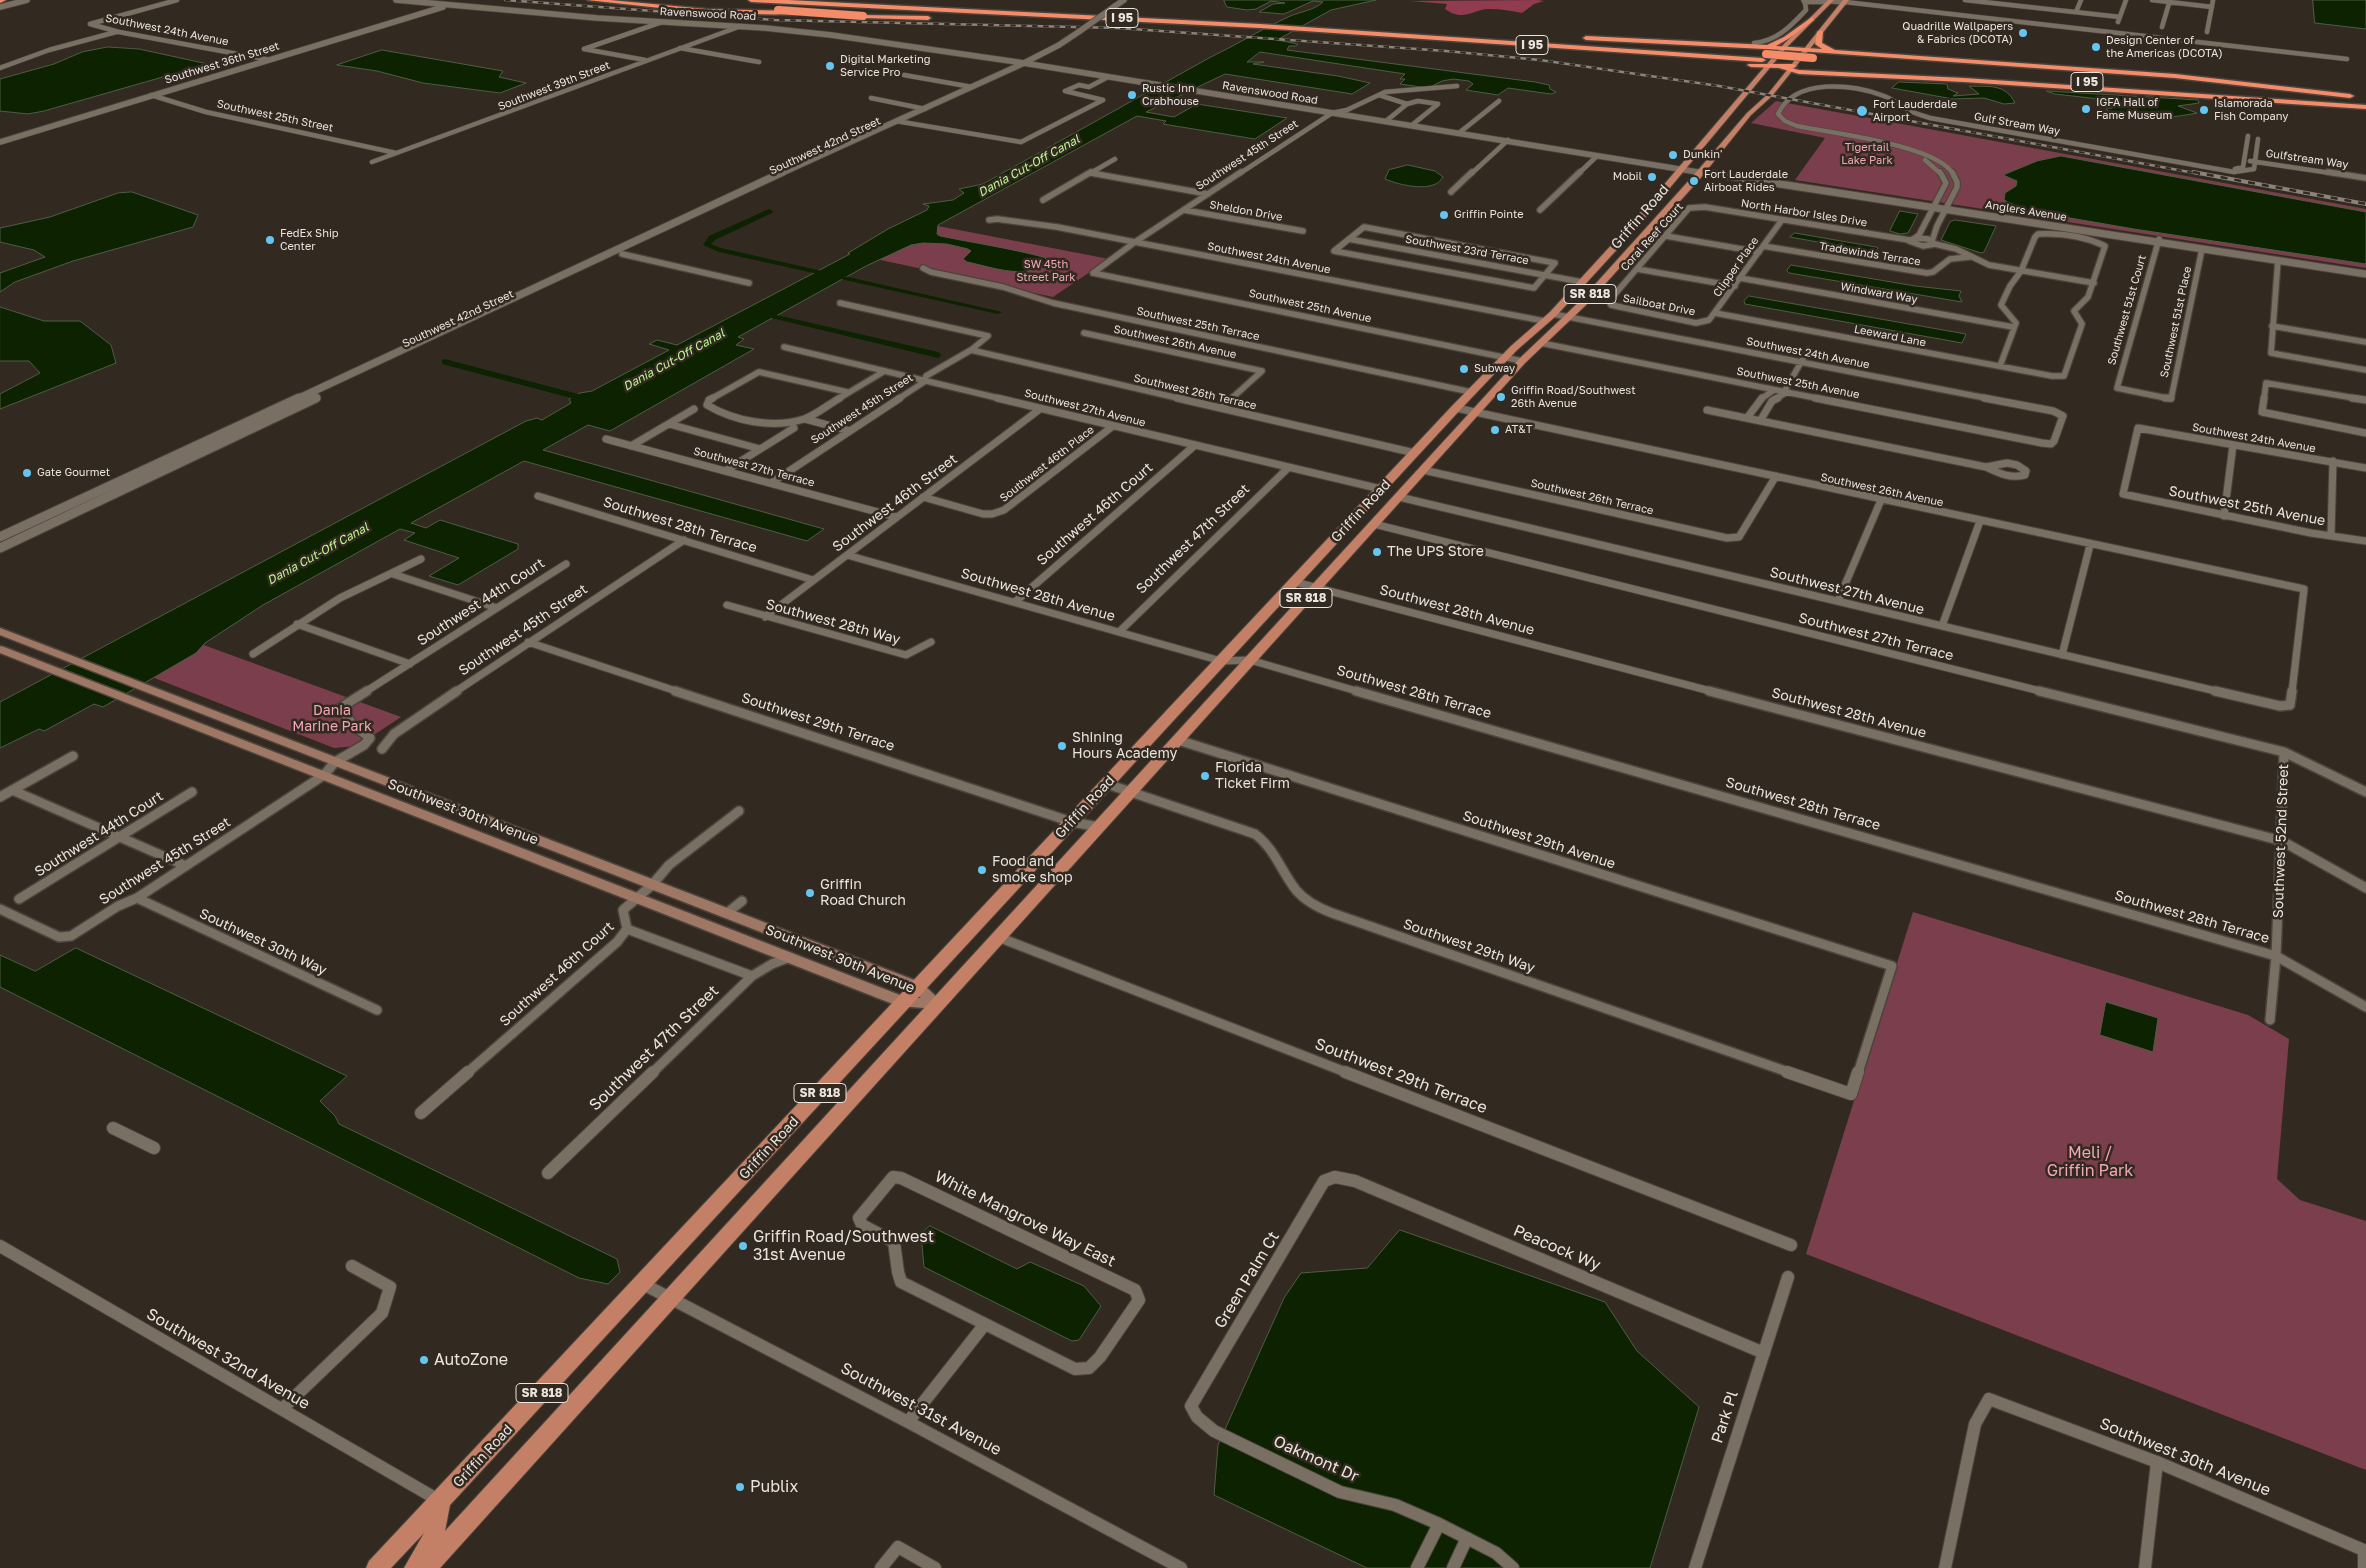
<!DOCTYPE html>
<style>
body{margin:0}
canvas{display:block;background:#322920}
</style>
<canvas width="2366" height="1568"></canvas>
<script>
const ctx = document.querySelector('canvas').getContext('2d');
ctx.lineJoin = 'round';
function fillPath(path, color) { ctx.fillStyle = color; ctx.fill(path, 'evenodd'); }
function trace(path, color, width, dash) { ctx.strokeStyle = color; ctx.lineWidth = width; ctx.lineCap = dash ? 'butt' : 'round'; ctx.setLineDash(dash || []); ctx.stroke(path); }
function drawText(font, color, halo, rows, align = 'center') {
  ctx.font = font + ' "Golos Text",sans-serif'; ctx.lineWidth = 5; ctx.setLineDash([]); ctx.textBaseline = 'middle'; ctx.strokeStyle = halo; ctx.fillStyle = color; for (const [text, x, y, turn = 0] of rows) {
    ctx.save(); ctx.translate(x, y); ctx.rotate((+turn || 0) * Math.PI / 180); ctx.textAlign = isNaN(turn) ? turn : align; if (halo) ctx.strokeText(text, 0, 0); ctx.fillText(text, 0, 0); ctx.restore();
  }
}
const green = new Path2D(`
 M1776,101L2366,209V268L1795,180L1825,138L1751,123Z
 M938,226L1109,259L1053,297L876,259Z
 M190,640L401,717L357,746L334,748L134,670Z
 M1913,912L2248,1015L2289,1039L2277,1179L2300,1200L2366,1221V1470L1806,1254Z`);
const forest = new Path2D(`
 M1538,0L1544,1L1534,4L1522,13C1512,11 1501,9 1490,9C1474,8 1465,23 1445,9L1447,4L1410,1Z`);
const water = new Path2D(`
 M1224,0H1376L1331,10L1277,40L1298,44L1296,46H1289L1287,50L1535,82L1549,85L1550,89L1556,92L1551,94L1508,88L1498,95L1466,90L1473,84L1469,81L1453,79L1442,81L1428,88L1400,84L1405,79H1400L1405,74L1260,52L1247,62H1264L1253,64L1338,76L1370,83L1352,94L1346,93L1225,74L1146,112L1174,117L1197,104L1287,118L1255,139L1163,124L1166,121L1137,116L938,225L937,234L940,236C974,243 1009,248 1043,257L1047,259C1031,283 989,266 967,262L963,259L971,251L968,249L947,244L923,243L911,245L866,266L738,337L744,339L736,345L754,349L610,431L588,425L543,450L824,529L807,541L524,461L411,523L426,528L440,520L518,544V549L458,585L429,576L459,558L404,540L415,533L400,529L263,605L205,643L196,653L103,707L94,704L44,731L39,729L0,748V702L526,421L537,418L542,420L571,403L569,399L580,393L592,391L669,350L649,344L657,340L677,345L850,254L848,253L888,229L927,210L929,206L923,204L953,200L964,193L959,189L983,184L1209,58C1236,45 1260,30 1288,17C1299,12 1315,10 1323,2L1313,1L1284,14L1259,12L1273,4L1285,3L1271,1L1256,9L1247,10L1227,7Z
 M2313,0H2366V29L2315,23Z
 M108,47L139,49L208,64L44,111L28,114L0,111V79L54,64L82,52Z
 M382,50L503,71L499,77L526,83L500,93L423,83L377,71L337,65Z
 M1899,82L1947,84L1948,89L1958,93L1953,96L1979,94L1969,86C1989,87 2005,83 2015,103L2004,104L1984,98L1953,99L1892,88Z
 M2047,91L2198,100L2199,103L2178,106L2197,113C2176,117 2157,119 2135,117L2136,114L2108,111L2106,109L2112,108L2103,104L2095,105L2099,99L2055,94Z
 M2061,156L2366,212V264L2134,229L2024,210L2004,200L2005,193L2016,186L2017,181L2003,175L2037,161Z
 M1408,165L1435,171L1443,177C1434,194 1399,185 1385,179L1389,170Z
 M132,192L198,215L193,227L73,261L15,282L0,292V273L45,257L34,250L0,242V228L50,217L118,193Z
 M1900,211L1918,214L1908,233L1900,234L1890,231Z
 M1955,220L1996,226L1984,252L1981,253L1941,240L1950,222Z
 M1795,233L1876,247L1878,248L1876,252H1873L1790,237Z
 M1791,265L1915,286L1961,291L1959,296L1962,302L1789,273L1787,271Z
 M1749,296L1966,334L1962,343L1745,304L1744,301Z
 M0,307L44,321H80L111,345L116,363L0,409V394L40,373L29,361H0Z
 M76,948L347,1076L320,1101L335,1116L339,1124L617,1259L620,1272L608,1284L579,1278L0,987V955L35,971Z
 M2106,1002L2158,1018L2153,1052L2100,1035Z
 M930,1226L1017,1269L1030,1262L1084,1286L1101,1306L1079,1340L1072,1341L924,1267L921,1234Z
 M1400,1230L1605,1302L1637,1351L1699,1407L1650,1568H1367L1214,1495L1218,1445L1284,1298L1301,1273L1367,1268Z`);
const canal = new Path2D(`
 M769,209L773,211L772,213L715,240L711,244L721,248L1002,312L998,314L719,252L703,245L709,236Z
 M759,311L938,352L942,355L938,358L759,315Z
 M445,359L593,398L594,400L590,403L442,364V360Z`);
const minorFar4 = new Path2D(`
 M1965,0L2120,17
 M2152,0L2212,7
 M1845,2L2347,59
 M2076,12L2081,0
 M2118,22L2126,0
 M90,24L119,32L270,60
 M90,24L177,0
 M2162,27L2170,0
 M2207,32L2213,0
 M1754,43C1777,41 1791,26 1806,10L1805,2H1829
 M680,48L759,62
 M584,49L662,22
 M584,49L645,60
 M0,68L49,50L116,32
 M904,75L972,87
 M151,95L206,112L396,153
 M1379,95L1407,104L1418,101L1438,104
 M871,98L925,109
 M896,121L1021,142L1103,100L1065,91L1079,85L1089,87L1106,78
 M1386,121L1407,104
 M1412,125L1438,104
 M1459,133L1499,101
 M1925,160L1941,174
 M2250,161L2337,174
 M372,162L741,26
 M2235,169L2243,167L2248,136
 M1091,173L1095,174
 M1089,174L1115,159
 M1239,174L1332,113L1347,110L1385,92L1457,86
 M1471,174L1508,140
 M1578,174L1597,156
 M1953,174C1937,145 1830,133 1797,126L1785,121L1778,114C1795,77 1854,84 1884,96C1892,99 1898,104 1905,108C1912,113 1921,115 1930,118L2234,172L2254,169L2258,139`);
const minorFar3 = new Path2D(`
 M2328,172L2366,178
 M1091,173L1208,194
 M1451,192L1472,172
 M1043,200L1091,172
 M1184,210L1303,231
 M1540,210L1580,172
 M989,220L997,219L1057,227L1544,321
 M1782,220L1709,320L1696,323L1611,305L1609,301L1689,208L1705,207L1909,240
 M1364,227L1555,263L1534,288L1334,251Z
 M1666,236L1759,252
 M1915,238L1919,235L1946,183L1940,172
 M1915,238L1928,239L1935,244L1923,246L1909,241Z
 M1349,239L1582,282
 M2159,239L2117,388L2171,399
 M1932,241L1937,226L1957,187V182L1952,172
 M1935,244L1956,249L1989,265L2094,283
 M1763,246L1927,273L1933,272L1950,259L1969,257
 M622,254L749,283
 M2278,260L2271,353L2366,370
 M923,268L931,272L1003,287L1053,303L1471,392
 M1637,269L1735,286
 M1093,273L1522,361
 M1093,273L1135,242L1241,172
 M1740,278L2013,327
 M840,303L988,336L971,350L926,376L924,382L898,399
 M1715,313L2052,376H2064L2082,324L2074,311L2088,297L2105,246C2084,236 2061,233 2038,234L2035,237L2021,271L2010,286L2001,305L2016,323L2000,366
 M1553,314L1991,399
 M2272,326L2366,342
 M1084,333L1262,371L1231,399
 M1541,343L1821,399
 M784,347L1002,399
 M971,350L1182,399
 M1784,392L1808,350
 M711,399L759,372L847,392
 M838,399L883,372
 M1761,399L1774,390
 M1775,399L1787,392
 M2171,399L2202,249
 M2264,399L2266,383L2360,399`);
const minorFar2 = new Path2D(`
 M713,398L709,400L707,405C734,421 773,429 804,419C816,415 829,404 840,398
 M997,398L1381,489
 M1177,398L1415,453
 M1815,398L2042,443L2051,444L2054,441L2063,416L2053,411L1984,398
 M2165,398H2171
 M2264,398L2262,412L2366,433
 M2352,398L2366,400
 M1221,408L1232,398
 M1456,408L2304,589L2292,692
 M1707,410L1986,467
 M1747,418L1762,398
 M805,419L850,431
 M1760,421L1772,401L1778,398
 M669,424L760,449
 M606,439L896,517
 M631,446L694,409
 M2007,463L2017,465L2026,471L2025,475C2010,479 1999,473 1986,467Z
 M2366,468L2138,428L2123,494L2311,533L2366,541
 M1423,470L1727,538L1739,537L1776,476
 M725,471L794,428
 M771,483L900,398
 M538,496L813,580
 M923,497L983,514H992L1004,510L1113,426
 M1399,497L2220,692
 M2224,516L2233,445
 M1374,524L2044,692
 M2331,535L2333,461
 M847,555L1221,661L1250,660L1360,692
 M393,574L497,608
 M1295,582L1714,692
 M1838,601L1881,500
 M1015,602L1194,446
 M727,605L906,655L931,642
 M765,617L1040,409
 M297,624L410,664
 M1942,626L1980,521
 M1119,632L1288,468
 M528,642L679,692
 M253,654L340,598L421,559
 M2062,655L2090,545
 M365,692L566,564
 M455,692L684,540`);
const minorFar1 = new Path2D(`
 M675,691L1072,822L1099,827
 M1356,691L2276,956L2366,1007
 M1709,691L2282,841L2366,888
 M2039,691L2284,752L2366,792
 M2215,691L2280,706L2290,705L2292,691
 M1178,740L1892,966L1858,1073
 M382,749L394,734L457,691
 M1107,784L1255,834C1275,849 1281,871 1296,890C1305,901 1319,908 1332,913L1791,1073
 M12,790L186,866
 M0,797L73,756
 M137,898L377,1010
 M19,899L192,792
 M0,909L59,937L71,936L118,906L137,898L324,775L335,762L364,745L370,738L353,725L340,708L367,691
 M727,913L742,901
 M627,929L752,976
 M998,937L1348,1073
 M2270,1020L2276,956L2284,752
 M467,1073L617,942L627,929L623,910L652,885L669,865L739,811
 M652,1073L752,976L772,964L790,957`);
const minor = new Path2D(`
 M1345,1072L1791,1245
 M1787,1072L1851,1094L1858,1072
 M421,1113L468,1072
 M113,1128L154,1148
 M548,1173L653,1072
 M893,1177L901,1178L1135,1290L1139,1300L1100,1357L1089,1368L1075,1369L901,1282L898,1272L894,1242L862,1225L859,1218Z
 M0,1246L440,1501
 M643,1284L908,1422L1181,1568
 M282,1409L382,1313L390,1287L352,1266
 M908,1422L985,1324
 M2364,1551V1568
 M881,1568L898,1547L935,1568
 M1417,1568L1439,1524
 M1453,1568L1467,1538
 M1513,1568L1496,1553L1439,1524L1395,1505L1340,1492L1214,1431L1197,1417L1191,1406L1324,1181L1335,1177L1355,1181L1764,1353
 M1695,1568L1788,1277
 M1945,1568L1975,1424L1989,1399L2157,1462L2366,1551
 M2145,1568L2157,1462`);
const tertiaryFar2 = new Path2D(`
 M396,0L597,18L765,28L831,35L1017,62L1710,174
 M1804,0L1805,2
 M1821,0L1845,2
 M1115,6L1124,0
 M0,7L27,0
 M0,142L443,7
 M780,174L1022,64L1059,45L1080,31`);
const tertiaryFar1 = new Path2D(`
 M1702,172L2366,274
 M297,399L783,172
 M314,399L316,398`);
const tertiary = new Path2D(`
 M0,537L299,398
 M0,548L316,398`);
const secondary = new Path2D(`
 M0,628L922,983L944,1004L942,1008L937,1009L898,1006L0,653V646L4,647L905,997L921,998L912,991L0,635Z`);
const primary = new Path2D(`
 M1828,0H1834L1788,46L1633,232L1556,316L1517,350L1460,410L450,1505L445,1531L1519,359L1580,301L1693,176L1747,113L1768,94L1843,0H1849L1772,96L1751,115L1699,180L1586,305L1525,363L440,1568H404L424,1533L391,1568H366L369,1561L1452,406L1511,346L1550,312L1627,228L1784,44Z`);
const motorway = new Path2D(`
 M0,0H6L0,3Z
 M587,0H610L706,9L797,11L800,13L797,15L706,13Z
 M748,0H788L1260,24L1762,58L1766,60L1762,62L1260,28L751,2Z
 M861,15L928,16L931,18L928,20L863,18Z
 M1812,17L1814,20L1788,39L1776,46L1822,49L1815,44L1817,32L1820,30L1823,32L1822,43L1835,50L2175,74L2350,94L2354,96L2350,98L2175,78L1784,50L1586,40L1583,38L1586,36L1767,45L1784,37Z
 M1749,64H1793L1797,66L1791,68L1799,70L1964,78L2366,105V109L1964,82L1799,74L1779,68L1751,67L1747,65Z`);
const railFar1 = new Path2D(`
 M505,0L775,20L1118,28L1446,51L1540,60L1719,86L2200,174`);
const rail = new Path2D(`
 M2193,172L2366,204`);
const tertiaryBridge = new Path2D(`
 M1080,31L1115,6`);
const motorwayBridge = new Path2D(`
 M778,10L863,16
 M1766,54L1813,58`);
const markers = [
 [2023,33,5,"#65c5ee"],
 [2096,47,5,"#65c5ee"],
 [830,66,5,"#65c5ee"],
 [1132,95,5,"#65c5ee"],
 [2086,109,5,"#65c5ee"],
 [2204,110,5,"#65c5ee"],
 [1862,111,6,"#65c5ee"],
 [1673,155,5,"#65c5ee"],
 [1652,177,5,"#65c5ee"],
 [1694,181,5,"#65c5ee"],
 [1444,215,5,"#65c5ee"],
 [270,240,5,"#65c5ee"],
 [1464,369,5,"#65c5ee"],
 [1501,397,5,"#65c5ee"],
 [1495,430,5,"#65c5ee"],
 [27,473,5,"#65c5ee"],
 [1377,552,5,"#65c5ee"],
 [1062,746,5,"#65c5ee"],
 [1205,776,5,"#65c5ee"],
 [982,870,5,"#65c5ee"],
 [810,893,5,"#65c5ee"],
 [743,1246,5,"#65c5ee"],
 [424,1360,5,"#65c5ee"],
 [740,1487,5,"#65c5ee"]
];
const farStreetnames = [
 ["Ravenswood Road",708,14,3],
 ["Southwest 24th Avenue",167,30,11],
 ["Southwest 36th Street",222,63,-17],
 ["Southwest 39th Street",554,86,-21],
 ["Ravenswood Road",1270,93,9],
 ["Southwest 25th Street",275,116,12],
 ["Gulf Stream Way",2017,124,10],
 ["Southwest 42nd Street",825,146,-25],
 ["Southwest 45th Street",1247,155,-33],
 ["Gulfstream Way",2307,159,8],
 ["Sheldon Drive",1246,211,10],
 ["Anglers Avenue",2026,211,9],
 ["North Harbor Isles Drive",1804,213,9],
 ["Coral Reef Court",1652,237,-48],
 ["Southwest 23rd Terrace",1467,250,10],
 ["Tradewinds Terrace",1870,254,9],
 ["Southwest 24th Avenue",1269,258,11],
 ["Clipper Place",1736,267,-55],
 ["Windward Way",1879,293,10],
 ["Sailboat Drive",1659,305,11],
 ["Southwest 25th Avenue",1310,306,12],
 ["Southwest 51st Court",2127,310,-74],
 ["Southwest 42nd Street",458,319,-25],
 ["Southwest 51st Place",2176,322,-78],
 ["Southwest 25th Terrace",1198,324,12],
 ["Leeward Lane",1890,336,11],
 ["Southwest 26th Avenue",1175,342,12],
 ["Southwest 24th Avenue",1808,353,11],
 ["Southwest 25th Avenue",1798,383,11],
 ["Southwest 26th Terrace",1195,392,13],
 ["Southwest 27th Avenue",1085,408,14],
 ["Southwest 45th Street",862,409,-33],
 ["Southwest 24th Avenue",2254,438,10],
 ["Southwest 46th Place",1047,464,-38],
 ["Southwest 27th Terrace",754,467,15],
 ["Southwest 26th Avenue",1882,490,12],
 ["Southwest 26th Terrace",1592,497,13]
];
const farPoinames = [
 ["Quadrille Wallpapers",2013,27,"right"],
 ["& Fabrics (DCOTA)",2013,40,"right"],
 ["Design Center of",2106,41],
 ["the Americas (DCOTA)",2106,54],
 ["Digital Marketing",840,60],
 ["Service Pro",840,73],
 ["Rustic Inn",1142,89],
 ["Crabhouse",1142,102],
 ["IGFA Hall of",2096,103],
 ["Fame Museum",2096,116],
 ["Islamorada",2214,104],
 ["Fish Company",2214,117],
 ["Fort Lauderdale",1873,105],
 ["Airport",1873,118],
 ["Dunkin'",1683,155],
 ["Fort Lauderdale",1704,175],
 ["Airboat Rides",1704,188],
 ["Mobil",1642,177,"right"],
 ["Griffin Pointe",1454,215],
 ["FedEx Ship",280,234],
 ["Center",280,247],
 ["Subway",1474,369],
 ["Griffin Road/Southwest",1511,391],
 ["26th Avenue",1511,404],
 ["AT&T",1505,430],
 ["Gate Gourmet",37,473]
];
const farParknames = [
 ["Tigertail",1867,148],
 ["Lake Park",1867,161],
 ["SW 45th",1046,265],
 ["Street Park",1046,278]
];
const shields = [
 [1122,18,32],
 [1532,45,32],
 [2087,82,32],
 [1590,294,52],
 [1306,598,52],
 [820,1093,52],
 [542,1393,52]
];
const shieldNames = [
 ["I 95",1122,18],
 ["I 95",1532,45],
 ["I 95",2087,82],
 ["SR 818",1590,294],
 ["SR 818",1306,598],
 ["SR 818",820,1093],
 ["SR 818",542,1393]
];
const farWaternames = [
 ["Dania Cut-Off Canal",1029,166,-29],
 ["Dania Cut-Off Canal",674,360,-29],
 ["Dania Cut-Off Canal",318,554,-29]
];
const streetNames = [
 ["Griffin Road",1640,217,-49],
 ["Southwest 46th Street",895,503,-37],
 ["Southwest 25th Avenue",2247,506,11],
 ["Griffin Road",1361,511,-47],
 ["Southwest 46th Court",1095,514,-41],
 ["Southwest 28th Terrace",680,525,17],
 ["Southwest 47th Street",1193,539,-44],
 ["Southwest 27th Avenue",1847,591,14],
 ["Southwest 28th Avenue",1038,595,16],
 ["Southwest 44th Court",481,602,-33],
 ["Southwest 28th Avenue",1457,610,15],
 ["Southwest 28th Way",833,622,15],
 ["Southwest 45th Street",523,630,-34],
 ["Southwest 27th Terrace",1876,637,14],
 ["Southwest 28th Terrace",1414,692,16],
 ["Southwest 28th Avenue",1849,713,15],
 ["Southwest 29th Terrace",818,722,18],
 ["Southwest 28th Terrace",1803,804,16],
 ["Griffin Road",1085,807,-47],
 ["Southwest 30th Avenue",463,812,21],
 ["Southwest 44th Court",99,834,-32],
 ["Southwest 29th Avenue",1539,840,18],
 ["Southwest 52nd Street",2281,841,-88],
 ["Southwest 45th Street",165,861,-32],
 ["Southwest 28th Terrace",2192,917,16],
 ["Southwest 30th Way",263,942,25],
 ["Southwest 29th Way",1469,946,19],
 ["Southwest 30th Avenue",840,959,22],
 ["Southwest 46th Court",557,974,-42],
 ["Griffin Road",769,1148,-47],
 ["Griffin Road",483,1456,-47]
];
const poiNames = [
 ["The UPS Store",1387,552],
 ["Shining",1072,738],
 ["Hours Academy",1072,754],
 ["Florida",1215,768],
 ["Ticket Firm",1215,784],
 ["Food and",992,862],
 ["smoke shop",992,878],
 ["Griffin",820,885],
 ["Road Church",820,901]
];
const parkNames = [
 ["Dania",332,711],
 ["Marine Park",332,727]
];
const nearStreetnames = [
 ["Southwest 47th Street",654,1048,-44],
 ["Southwest 29th Terrace",1401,1076,21],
 ["White Mangrove Way East",1025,1219,26],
 ["Peacock Wy",1557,1248,23],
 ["Green Palm Ct",1247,1280,-59],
 ["Southwest 32nd Avenue",228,1359,30],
 ["Southwest 31st Avenue",921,1409,28],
 ["Park Pl",1725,1417,-72],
 ["Southwest 30th Avenue",2185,1457,22],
 ["Oakmont Dr",1316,1459,24]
];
const nearParknames = [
 ["Meli /",2090,1153],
 ["Griffin Park",2090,1171]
];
const nearPoinames = [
 ["Griffin Road/Southwest",753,1237],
 ["31st Avenue",753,1255],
 ["AutoZone",434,1360],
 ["Publix",750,1487]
];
fillPath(green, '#7a3e4c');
fillPath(forest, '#903b50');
fillPath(water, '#0d2200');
trace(water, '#4f5c43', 1);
fillPath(canal, '#0d2200');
trace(minorFar4, '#4c443c', 5.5);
trace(minorFar3, '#4c443c', 8);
trace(minorFar2, '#4c443c', 9);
trace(minorFar1, '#4c443c', 12);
trace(minor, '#4c443c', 14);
trace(tertiaryFar2, '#4c443c', 7);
trace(tertiaryFar1, '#4c443c', 9);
trace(tertiary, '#4c443c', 11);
trace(secondary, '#4c443c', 3);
trace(primary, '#4c443c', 2);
trace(motorway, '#4c443c', 3);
trace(minorFar4, '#796f63', 4.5);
trace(minorFar3, '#796f63', 5.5);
trace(minorFar2, '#796f63', 7);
trace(minorFar1, '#796f63', 9);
trace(minor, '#796f63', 12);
trace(tertiaryFar2, '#796f63', 5.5);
trace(tertiaryFar1, '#796f63', 7);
trace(tertiary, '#796f63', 9);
fillPath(secondary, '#9e7765');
fillPath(primary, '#c38067');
fillPath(motorway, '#f48b69');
trace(railFar1, '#8b847c', 2.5);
trace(rail, '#8b847c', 4);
trace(railFar1, '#322920', 2, [5.5]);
trace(rail, '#322920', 2.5, [7]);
trace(tertiaryBridge, '#4c443c', 7, []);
trace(motorwayBridge, '#4c443c', 9, []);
trace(tertiaryBridge, '#796f63', 5.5);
trace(motorwayBridge, '#f48b69', 8);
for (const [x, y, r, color] of markers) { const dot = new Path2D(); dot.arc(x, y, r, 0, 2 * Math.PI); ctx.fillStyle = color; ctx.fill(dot); trace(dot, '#322920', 2); }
drawText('11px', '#eae4de', '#322920', farStreetnames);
drawText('11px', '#eae4de', '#322920', farPoinames, 'left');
drawText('11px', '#f1a8b6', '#322920', farParknames);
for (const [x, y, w] of shields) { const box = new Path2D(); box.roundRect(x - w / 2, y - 9.5, w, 19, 4); ctx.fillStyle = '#322920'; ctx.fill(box); trace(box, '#eae4de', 1); }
drawText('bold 12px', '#eae4de', null, shieldNames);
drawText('italic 12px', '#b9f790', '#322920', farWaternames);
drawText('14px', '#eae4de', '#322920', streetNames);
drawText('14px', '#eae4de', '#322920', poiNames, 'left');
drawText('14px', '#f1a8b6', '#322920', parkNames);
drawText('16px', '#eae4de', '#322920', nearStreetnames);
drawText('16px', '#f1a8b6', '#322920', nearParknames);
drawText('16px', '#eae4de', '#322920', nearPoinames, 'left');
</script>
